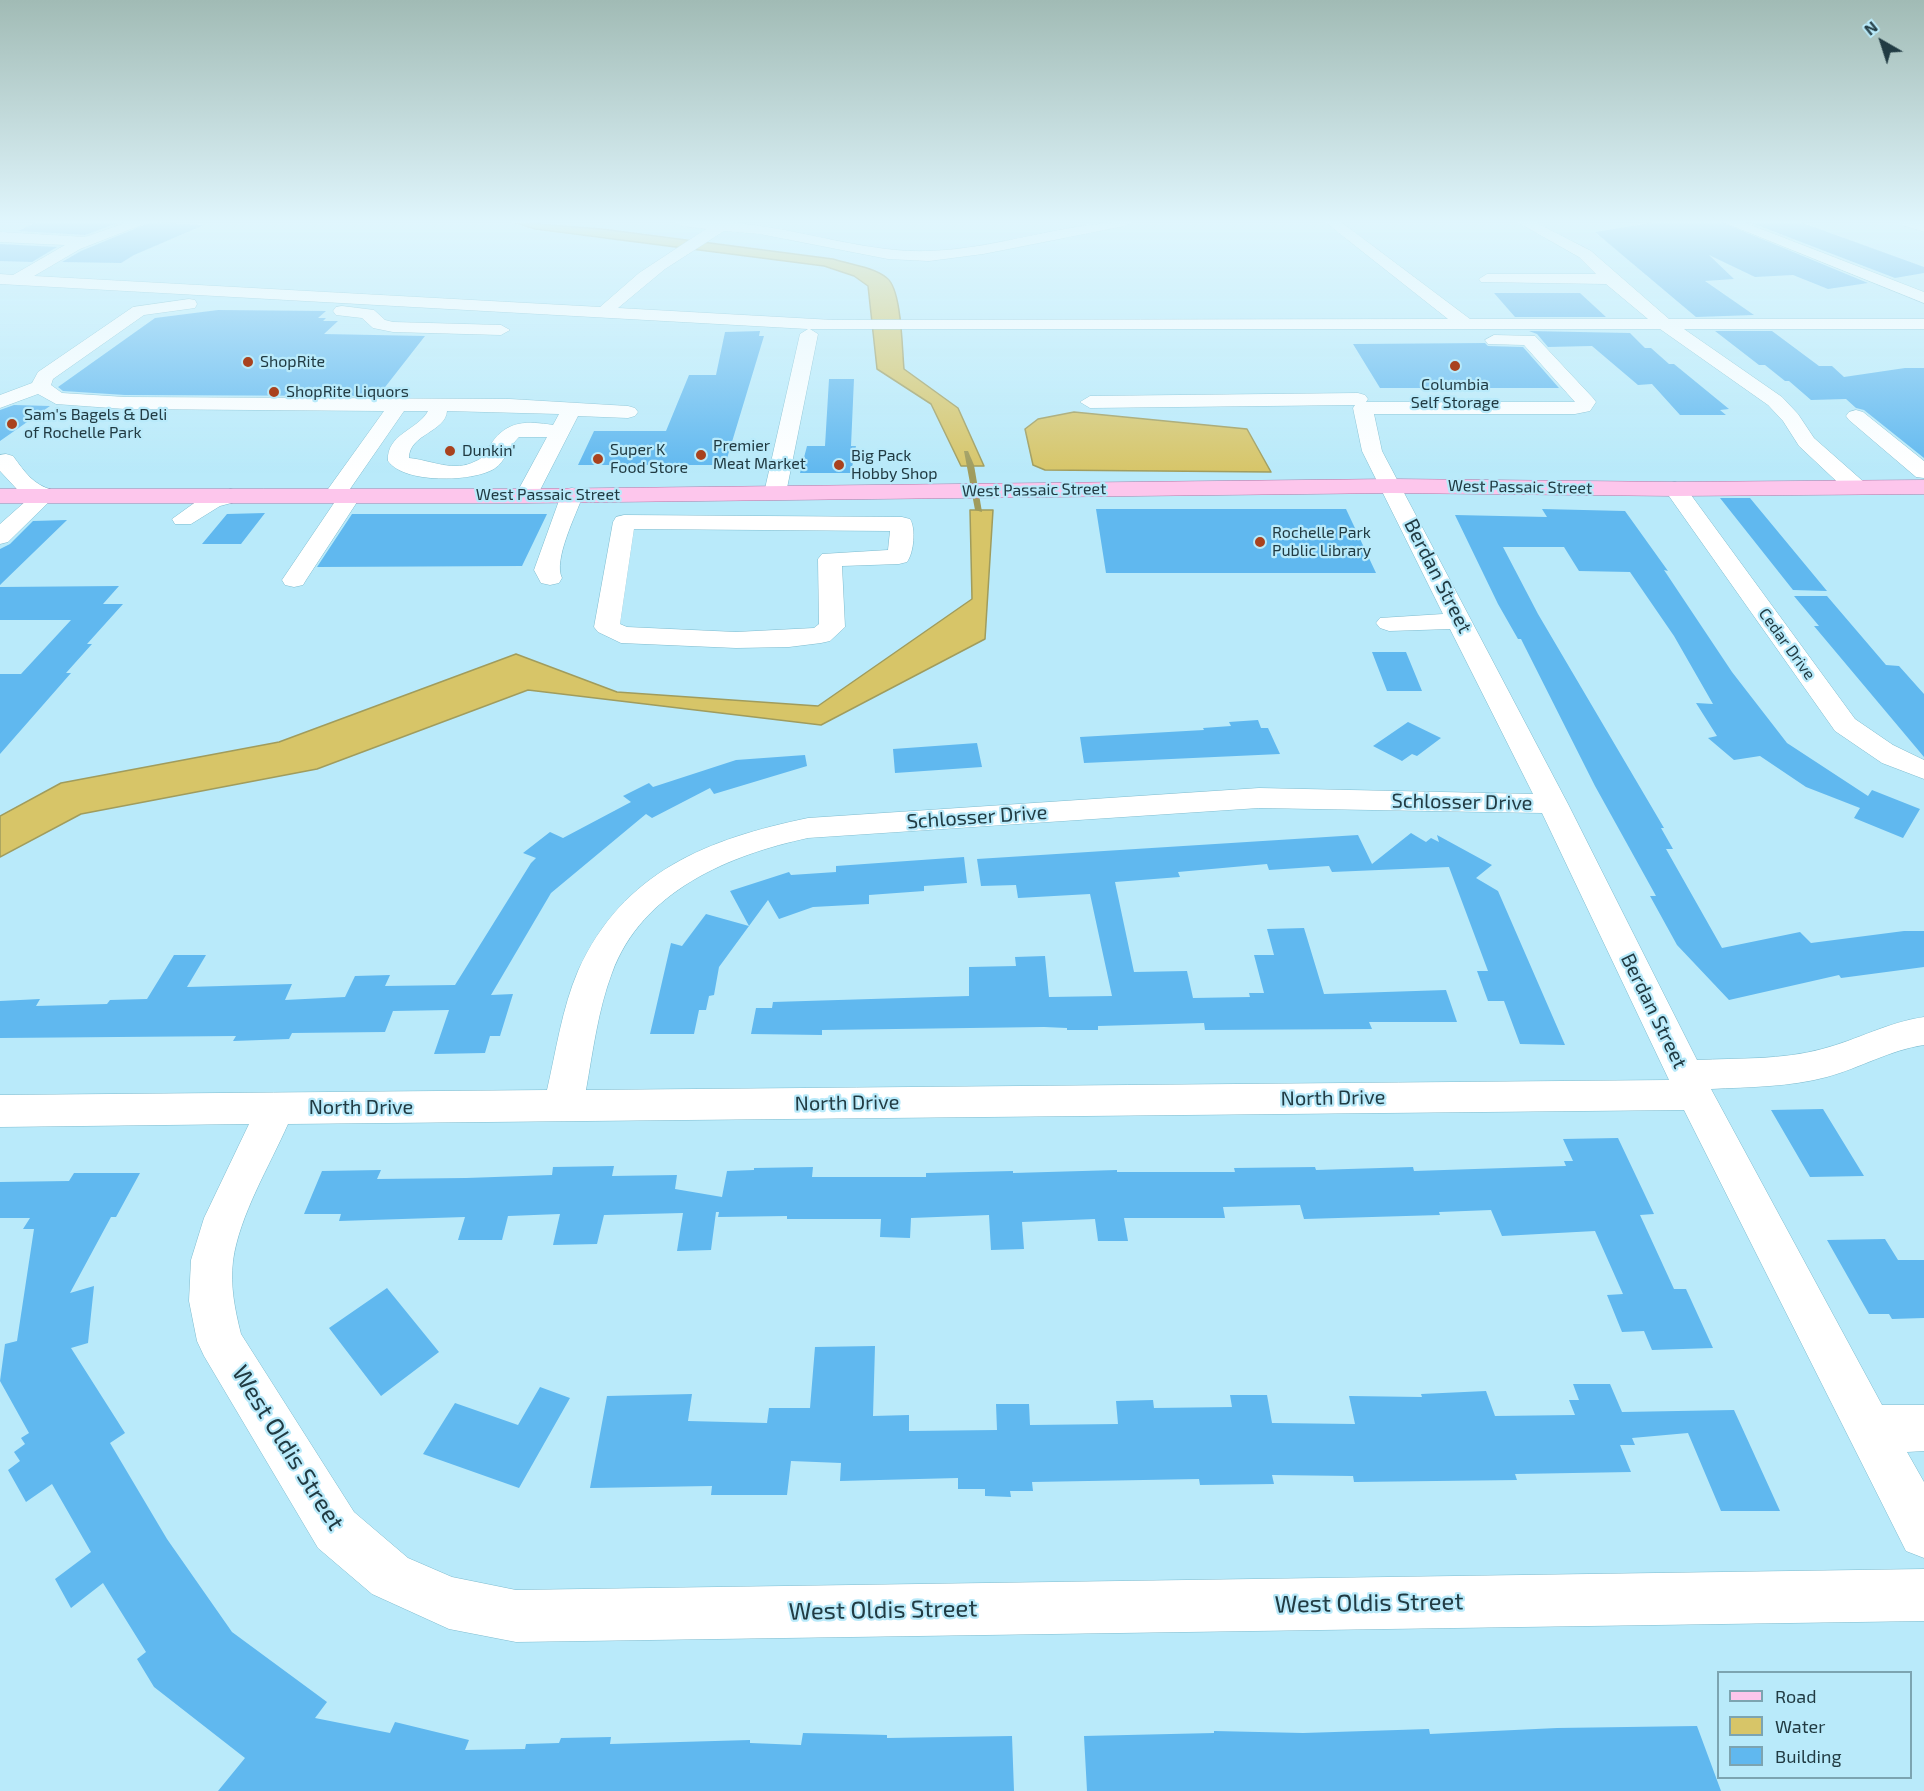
<!DOCTYPE html>
<style>
body{margin:0}
#map{position:relative;width:1924px;height:1791px;overflow:hidden;background:#b9eafa;font-family:"Exo 2",sans-serif}
canvas{display:block}
.legend{position:absolute;left:1717px;top:1671px;width:195px;height:108px;box-sizing:border-box;background:#b9eafa;border:2px solid #7ca4b1;margin:0;padding:8px 10px;list-style:none;font-size:18px;color:#213b43}
.legend li{display:flex;align-items:center;gap:12px;height:30px}
.legend b{width:30px;border:2px solid #7ca4b1}
.north{position:absolute;left:1852px;top:12px;width:60px;height:60px;-webkit-text-stroke:4px #b9eafa;paint-order:stroke;rotate:321deg;font-size:16px;font-weight:700;line-height:24px;text-align:center;color:#213b43}
.north::after{content:'';display:block;margin:auto;width:21px;height:27px;background:#213b43;clip-path:polygon(50% 0,100% 100%,50% 72%,0 100%)}
</style>
<div id="map">
<canvas width="1924" height="1791"></canvas>
<ul class="legend">
<li><b style="height:8px;background:#fdc6ec"></b>Road</li>
<li><b style="height:16px;background:#d7c568"></b>Water</li>
<li><b style="height:16px;background:#60b8ef"></b>Building</li>
</ul>
<div class="north">N</div>
</div>
<script>
const ctx = document.querySelector('canvas').getContext('2d');
ctx.lineJoin = 'round';
function fillPath(path, color) { ctx.fillStyle = color; ctx.fill(path, 'evenodd'); }
function trace(path, color, width, dash) { ctx.strokeStyle = color; ctx.lineWidth = width; ctx.lineCap = dash ? 'butt' : 'round'; ctx.setLineDash(dash || []); ctx.stroke(path); }
function drawText(font, color, halo, rows, align = 'center') {
  ctx.font = font + ' "Exo 2",sans-serif'; ctx.lineWidth = 4.5; ctx.setLineDash([]); ctx.textBaseline = 'middle'; ctx.strokeStyle = halo; ctx.fillStyle = color; for (const [text, x, y, turn = 0] of rows) {
    ctx.save(); ctx.translate(x, y); ctx.rotate((+turn || 0) * Math.PI / 180); ctx.textAlign = isNaN(turn) ? turn : align; if (halo) ctx.strokeText(text, 0, 0); ctx.fillText(text, 0, 0); ctx.restore();
  }
}
const water = new Path2D(`
 M513,222L602,229L833,259C849,264 874,267 887,278C902,290 902,349 904,369L958,408L984,466H961L931,404L877,369L868,286L854,276L824,266L535,229Z
 M1074,412L1247,429L1271,472L1045,470L1033,465L1025,429L1038,419Z
 M970,510H993L985,639L821,725L528,690L317,769L81,814L0,857V816L61,783L279,742L516,654L617,692L818,706L972,599Z`);
const stream = new Path2D(`
 M964,451H968L974,465L982,512L975,510Z`);
const building = new Path2D(`
 M36,222H121L85,235L18,231Z
 M151,222L204,225L134,255L121,263L62,262L81,251Z
 M1656,222H1721L1868,283L1828,289L1793,275L1755,277L1709,255L1734,279L1705,281L1754,315L1696,317L1595,232Z
 M1749,222H1800L1924,267V273L1895,278Z
 M0,244L57,247L32,262L0,261Z
 M1494,293H1580L1606,317H1515Z
 M218,310L326,311L318,318H326L323,321H338L324,334L425,336L382,391L366,396L125,395L63,391L58,387L155,318Z
 M760,331L759,336H764L725,465H578L594,431H666L689,375H716L725,332Z
 M1529,331L1630,333L1645,348H1651L1669,364H1674L1729,409L1720,410L1726,415H1680L1652,384L1638,385L1592,346L1548,347L1537,334Z
 M1715,331H1772L1819,366H1832L1844,377L1905,368H1924V458L1864,410L1856,408L1846,399L1811,400L1789,381H1785L1765,365H1759Z
 M1485,343L1488,346L1523,347L1559,388H1380L1353,344Z
 M829,379H854L851,446H856L851,473H800L807,446H825Z
 M14,405L50,406L0,441V410Z
 M1720,498H1750L1827,591L1793,590Z
 M1096,509H1346L1376,573H1106Z
 M1542,509L1625,511L1668,571L1664,570L1732,672L1787,743L1868,796L1872,790L1920,809L1903,838L1854,818L1860,808L1806,787L1760,756L1734,760L1708,738L1717,736L1696,703L1713,704L1674,636L1630,572L1579,571L1564,547H1503L1538,614L1664,828H1661L1673,849H1666L1722,948L1800,932L1811,943L1904,931H1924V967L1841,978L1839,975L1729,1000L1677,945L1650,896H1656L1595,786L1521,639H1518L1498,604L1455,515L1547,517Z
 M265,513L241,544H202L227,514Z
 M352,514H547L522,566L317,567Z
 M67,520L0,585V549L10,544L33,521Z
 M119,586L103,604H123L87,644H92L66,673H71L0,754V674H21L71,620H0V587Z
 M1794,596H1827L1886,665L1899,666L1924,694V757L1814,626H1819Z
 M1372,652H1406L1422,691H1387Z
 M1258,720L1261,728H1268L1280,754L1084,763L1080,737L1204,730L1203,728L1231,726L1229,722Z
 M1408,722L1441,738L1417,756L1412,754L1402,761L1373,746Z
 M977,743L982,767L895,773L893,749Z
 M805,755L807,766L714,794L710,788L652,818L646,814L551,893L491,995L513,994L500,1036H490L485,1053L434,1054L449,1010L393,1011L385,1032L292,1033L289,1039L233,1041L236,1036L0,1038V1001L40,999L36,1006L107,1004L110,1000L147,999L174,955H206L187,987L292,984L285,1000L345,997L355,976L390,975L385,986L455,985L531,863L536,858L523,853L550,832L563,838L631,802L623,796L649,783L653,787L736,760Z
 M1411,833L1426,842L1431,838L1439,842L1437,835L1492,865L1476,878L1498,891L1565,1045L1520,1044L1504,1001H1488L1477,971H1488L1449,867L1332,872L1329,866L1269,870L1267,864L1178,872L1180,877L1115,882L1134,972L1187,971L1193,998L1250,997L1249,993H1264L1254,955H1274L1267,929L1304,928L1324,994L1446,990L1457,1022H1369L1372,1029L1205,1030L1204,1023L1098,1026V1030H1067V1028L1044,1027L822,1030V1035L751,1034L756,1008H772L773,1002L969,996V967L1016,966L1015,957L1045,956L1049,997L1112,996L1090,894L1018,898L1016,885L981,886L977,859L1358,835L1372,864Z
 M964,857L967,883L924,886V891L869,895V904L813,907L779,919L768,900L749,926L730,891L789,872L791,875L836,872V866Z
 M706,914L749,926L719,967L714,995L709,996L706,1010H699L694,1034H650L671,943L682,946Z
 M1823,1109L1864,1176L1810,1177L1771,1110Z
 M1618,1138L1654,1214L1640,1215L1674,1289H1686L1713,1348L1652,1350L1644,1331L1622,1332L1607,1295L1623,1294L1595,1231L1502,1236L1491,1210L1439,1212L1440,1215L1304,1219L1300,1205L1223,1207L1225,1218H1124L1128,1241H1098L1095,1219L1022,1222L1024,1249L991,1250L989,1215L911,1218L910,1238L880,1237L881,1219H787V1216L718,1217L719,1212H716L711,1250L677,1251L683,1213L604,1215L597,1244L553,1245L560,1214L508,1216L502,1240H458L465,1217L339,1221L341,1214H304L322,1171L381,1170L377,1179L466,1178L552,1175L553,1167L614,1166L612,1176L677,1175L675,1189L722,1197L727,1171L754,1170V1168L813,1167L812,1177H926V1173L1013,1171V1173L1117,1170V1172H1235L1234,1168L1315,1167L1316,1170L1413,1167L1414,1171L1566,1166L1564,1161H1573L1563,1139Z
 M74,1173H140L116,1217H111L70,1293L94,1286L88,1343L71,1348L125,1433L110,1443L167,1539L232,1632L327,1702L315,1718L390,1733L395,1722L469,1740L465,1750L525,1749L526,1744L559,1743L561,1738L611,1737L610,1744L750,1740V1743L801,1745L803,1733L887,1735V1738L1012,1736L1014,1791H218L245,1758L154,1687L137,1659L146,1652L103,1583L71,1608L55,1579L91,1552L52,1484L26,1502L8,1470L20,1461L14,1452L25,1444L21,1438L29,1433L0,1381L5,1344L17,1341L34,1229H23L30,1218H0V1182L69,1181Z
 M1885,1239L1898,1260H1924V1318L1892,1319L1889,1314H1869L1827,1240Z
 M387,1288L439,1352L381,1396L329,1328Z
 M875,1346L873,1416L909,1415V1431L997,1430L996,1404H1029L1030,1425L1118,1424L1116,1401L1153,1400L1154,1408L1232,1407L1230,1395H1267L1272,1423L1355,1424L1349,1396L1422,1397L1421,1394L1486,1391L1495,1416L1575,1415L1569,1400H1579L1573,1384H1610L1622,1412L1734,1410L1780,1511H1721L1688,1433L1632,1438L1635,1445H1620L1631,1472L1515,1474L1517,1480L1354,1482L1353,1476L1272,1475L1274,1484L1200,1485L1199,1479L1032,1482L1033,1491H1010L1011,1497L985,1496V1489H958V1478L840,1481L841,1463L791,1461L787,1495H711L712,1486L590,1488L607,1396L692,1394L688,1421L767,1423L769,1408H810L815,1347Z
 M540,1387L570,1398L519,1488L423,1454L455,1403L518,1425Z
 M1697,1726L1721,1791H1087L1084,1736L1214,1733V1731L1303,1733L1429,1729L1430,1734L1557,1728Z`);
const minor = new Path2D(`
 M128,222H149L80,249L34,276L600,307L639,273L706,229L682,226L675,222C704,222 733,221 761,226C816,234 873,253 929,251C998,249 1063,222 1132,222L1125,226L983,254L929,261L888,259L760,234L724,231L665,269L618,308L833,320L1448,319L1325,222H1341L1470,319H1648L1606,284L1481,282L1479,279L1487,274H1596L1579,257L1517,222H1535L1591,251L1669,319H1924V329H1684L1782,397L1798,414L1814,438L1865,483L1868,488L1865,493H1849L1799,446L1783,421L1768,405L1660,329H810L818,334L786,493L783,498H767L764,493L800,334L808,329L0,284V274L13,275L65,245L0,242V232L85,237Z
 M1723,222H1743L1924,292V303Z
 M1900,222L1924,223V232L1902,225Z
 M189,299L195,300L197,304L195,308L144,315L53,379L51,385L62,393L125,397L510,399L628,406L635,408L638,412L635,416L628,418L578,416L537,496L534,501H518L515,496L547,437H519C509,446 506,461 494,469C472,482 404,484 388,461C386,434 418,430 428,411H404L350,489L358,491L361,496L306,580L303,585L294,587L285,585L282,580L334,503L326,501L323,496L384,411L125,409L56,404L38,394L0,408V395L32,383L38,372L133,307ZM447,411L559,414L553,425C527,421 507,420 491,444C487,451 484,458 476,461C454,473 431,460 409,458C409,434 446,432 447,411Z
 M342,306L374,310L385,320L393,322L501,325L510,330L501,335L393,332L373,328L362,318L336,315L333,311L336,307Z
 M1494,335L1535,336L1593,398L1596,402L1590,411L1575,414H1374L1382,451L1568,804L1697,1060C1738,1058 1782,1060 1822,1049C1857,1040 1888,1022 1924,1017V1045C1890,1050 1860,1068 1827,1077C1790,1087 1750,1087 1711,1089L1882,1405H1924V1451L1907,1452L1924,1482V1558L1906,1551L1684,1110L288,1124C270,1165 239,1216 233,1261C230,1286 235,1310 241,1334L354,1512L408,1558L452,1577L516,1590L1924,1569V1621L516,1642L449,1629L372,1594L318,1548L204,1356L197,1341L189,1301L191,1260L204,1218L249,1124L0,1127V1095L547,1090C556,1051 562,1008 578,971C623,871 708,839 808,818L1259,788L1533,794L1450,629L1389,631L1380,628L1376,623L1380,618L1443,614L1362,451L1353,408L1355,405L1090,408L1080,402L1090,396L1358,393L1365,395L1368,399L1366,402H1575L1524,345L1488,344L1485,340ZM1259,808L1542,813L1669,1080L586,1090C593,1051 598,1010 612,973C642,891 729,855 808,838Z
 M1856,410L1863,412L1924,461V478L1916,477L1849,420L1846,416L1849,412Z
 M6,454L13,456C25,472 33,485 53,490L56,495L8,542L0,544V524L27,500L0,471V455Z
 M1675,482L1683,484L1855,719L1893,745L1924,760V779L1882,763L1835,731L1664,489L1667,484Z
 M572,488L580,490L583,495C576,515 553,560 562,578L559,583L550,585L541,583L534,570L561,495L564,490Z
 M231,489L239,491L242,496L239,501L220,506L191,524H175L172,519L204,496Z
 M624,515L902,517L910,519C916,528 914,553 907,562L899,564L842,566L845,627L830,641L821,643L789,647L736,648L621,643L598,632L594,627L613,522L616,517ZM634,529L890,531L888,550L822,554L818,559L819,624L814,628L736,632L627,627L620,624Z`);
const major = new Path2D(`
 M1392,479L1675,482L1924,480V494L1675,496L1392,493L526,503H0V489H526Z`);
const markers = [
 [248,362,6,"#a9421e"],
 [1455,366,6,"#a9421e"],
 [274,392,6,"#a9421e"],
 [12,424,6,"#a9421e"],
 [450,451,6,"#a9421e"],
 [701,455,6,"#a9421e"],
 [598,459,6,"#a9421e"],
 [839,465,6,"#a9421e"],
 [1260,542,6,"#a9421e"]
];
const farPoinames = [
 ["ShopRite",260,362],
 ["Columbia",1455,385,"center"],
 ["Self Storage",1455,403,"center"],
 ["ShopRite Liquors",286,392],
 ["Sam's Bagels & Deli",24,415],
 ["of Rochelle Park",24,433],
 ["Premier",713,446],
 ["Meat Market",713,464],
 ["Super K",610,450],
 ["Food Store",610,468],
 ["Dunkin'",462,451],
 ["Big Pack",851,456],
 ["Hobby Shop",851,474],
 ["Rochelle Park",1272,533],
 ["Public Library",1272,551]
];
const farStreetnames = [
 ["West Passaic Street",1520,487,1],
 ["West Passaic Street",1034,490,-1],
 ["West Passaic Street",548,495],
 ["Cedar Drive",1787,644,54]
];
const streetNames = [
 ["Berdan Street",1438,576,63],
 ["Schlosser Drive",1462,802,1],
 ["Schlosser Drive",977,817,-4],
 ["Berdan Street",1654,1011,64],
 ["North Drive",1333,1098,-1],
 ["North Drive",847,1103,-1],
 ["North Drive",361,1107]
];
const nearStreetnames = [
 ["West Oldis Street",288,1448,58],
 ["West Oldis Street",1369,1603,-1],
 ["West Oldis Street",883,1610,-1]
];
fillPath(water, '#d7c568');
trace(water, '#a09c5d', 1.5);
fillPath(stream, '#a09c5d');
fillPath(building, '#60b8ef');
trace(minor, '#7ebbce', 1);
trace(major, '#af7da9', 1);
fillPath(minor, '#fff');
fillPath(major, '#fdc6ec');
const sky = ctx.createLinearGradient(0, 0, 0, 473);
sky.addColorStop(0, '#a1bbb5');
sky.addColorStop(0.47, '#e0f6fd');
sky.addColorStop(1, '#e0f6fd00');
ctx.fillStyle = sky;
ctx.fillRect(0, 0, 1924, 473);
for (const [x, y, r, color] of markers) { const dot = new Path2D(); dot.arc(x, y, r, 0, 2 * Math.PI); ctx.fillStyle = color; ctx.fill(dot); trace(dot, '#b9eafa', 2); }
drawText('16px', '#213b43', '#b9eafa', farPoinames, 'left');
drawText('16px', '#213b43', '#b9eafa', farStreetnames);
drawText('20px', '#213b43', '#b9eafa', streetNames);
drawText('24px', '#213b43', '#b9eafa', nearStreetnames);
</script>
